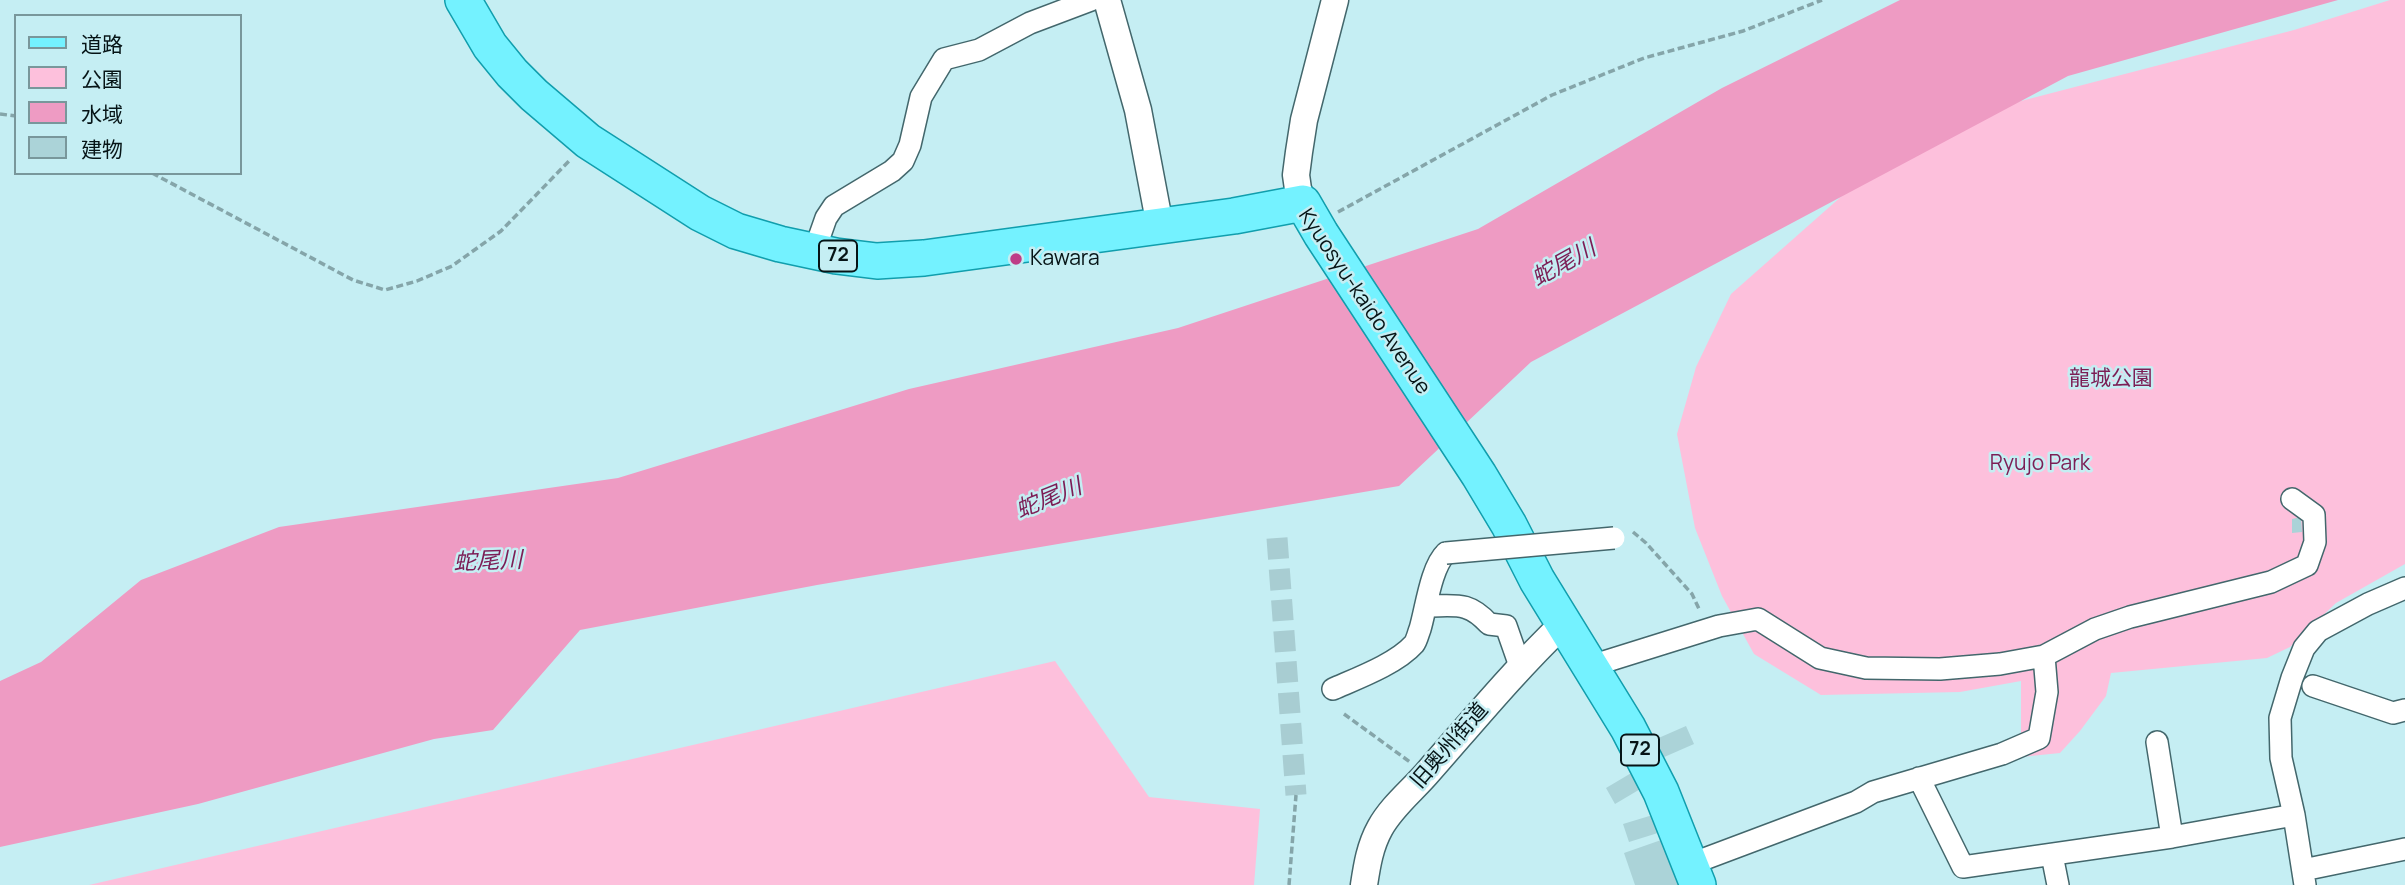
<!DOCTYPE html>
<meta charset="utf-8">
<style>
body{margin:0}
#map{position:relative;width:2405px;height:885px;overflow:hidden;background:#c5eef3;font-family:Manrope,"Noto Sans JP",sans-serif}
canvas{display:block}
.legend{position:absolute;left:14px;top:14px;width:228px;height:161px;box-sizing:border-box;background:#c5eef3;border:2px solid #79979b;margin:0;padding:9px 12px;list-style:none;font-size:21px;color:#061416}
.legend li{display:flex;align-items:center;gap:14px;height:35px}
.legend b{width:35px;border:2px solid #79979b}
</style>
<div id="map">
<canvas width="2405" height="885"></canvas>
<ul class="legend">
<li><b style="height:9px;background:#74f2ff"></b>道路</li>
<li><b style="height:19px;background:#fdc0dc"></b>公園</li>
<li><b style="height:19px;background:#ee9bc3"></b>水域</li>
<li><b style="height:19px;background:#abd3d8"></b>建物</li>
</ul>
</div>
<script>
const ctx = document.querySelector('canvas').getContext('2d');
ctx.lineJoin = 'round';
function fillPath(path, color) { ctx.fillStyle = color; ctx.fill(path, 'evenodd'); }
function trace(path, color, width, dash) { ctx.strokeStyle = color; ctx.lineWidth = width; ctx.lineCap = dash ? 'butt' : 'round'; ctx.setLineDash(dash || []); ctx.stroke(path); }
function drawText(font, color, halo, rows, align = 'center') {
  ctx.font = font + ' Manrope,"Noto Sans JP",sans-serif'; ctx.lineWidth = 5; ctx.setLineDash([]); ctx.textBaseline = 'middle'; ctx.strokeStyle = halo; ctx.fillStyle = color; for (const [text, x, y, turn = 0] of rows) {
    ctx.save(); ctx.translate(x, y); ctx.rotate((+turn || 0) * Math.PI / 180); ctx.textAlign = isNaN(turn) ? turn : align; if (halo) ctx.strokeText(text, 0, 0); ctx.fillText(text, 0, 0); ctx.restore();
  }
}
const green = new Path2D(`
 M2390,0H2405V564L2336,603L2290,647L2267,658L2111,673L2106,696L2080,731L2060,753L2021,757V681L1960,692L1821,695L1754,654L1722,596L1695,528L1677,434L1696,367L1731,294L1895,149L2021,101L2294,30Z
 M1055,661L1149,797L1260,809L1254,885H89Z`);
const water = new Path2D(`
 M1900,0H2338L2068,76L1531,362L1399,486L817,585L580,630L493,730L434,739L198,804L0,847V681L41,662L141,580L279,527L618,478L909,389L1178,328L1478,229L1722,88Z`);
const building = new Path2D(`
 M2301,517L2302,532L2292,533V519Z
 M1686,726L1694,744L1662,758L1654,740Z
 M1633,772L1642,788L1615,804L1606,788Z
 M1656,814L1661,832L1629,842L1623,824Z
 M1664,839L1680,885H1635L1624,853Z`);
const minorTunnel = new Path2D(`
 M1277,538L1296,795`);
const path = new Path2D(`
 M0,114L16,116
 M152,173L353,280L385,290L417,281L452,266L501,231L570,160
 M1338,212L1552,95L1644,58L1743,31L1822,0
 M1633,532L1646,543L1692,594L1700,611
 M1344,714L1410,762
 M1289,885L1296,795`);
const minor = new Path2D(`
 M814,252L826,218L834,206L892,171L903,161L910,145L921,97L944,59L979,50L1030,23L1091,0
 M1427,606C1456,606 1468,601 1489,624L1506,626L1520,666
 M1591,666L1719,626L1758,619L1820,658L1866,668L1940,669L2000,664L2044,656L2095,629L2130,617L2271,582L2307,565L2315,542L2314,515L2292,499
 M2313,686L2393,713L2405,710
 M1333,689C1358,678 1396,664 1414,644C1417,640 1418,634 1420,629C1426,609 1431,567 1446,553
 M2157,742L2172,837
 M1919,778L1963,867L2172,837L2294,815
 M2052,855L2058,885
 M1691,864L1856,802L1873,792L2002,754L2039,738L2047,692L2044,656
 M2303,870L2405,849
 M2305,885L2294,815L2281,758L2280,718L2292,678L2304,648L2318,631L2368,604L2405,588`);
const tertiary = new Path2D(`
 M1107,0L1138,110L1160,226
 M1303,203L1298,189L1296,175L1299,152L1304,120L1335,0
 M1364,885C1367,865 1370,846 1380,828C1392,806 1413,790 1429,771C1473,721 1515,670 1563,624`);
const primary = new Path2D(`
 M463,0L490,46L512,73L534,95L588,141L700,213L736,231L780,244L836,256L877,261L924,258L1234,216L1303,203L1321,234L1479,475L1509,525L1537,580L1628,728L1661,792L1698,885`);
const minorBridge = new Path2D(`
 M1446,553L1614,538`);
const markers = [
 [1016,259,7,"#be3d87"]
];
const shields = [
 [838,256,38],
 [1640,750,38]
];
const shieldNames = [
 ["72",838,256],
 ["72",1640,750]
];
const poiNames = [
 ["Kawara",1030,259]
];
const streetNames = [
 ["Kyuosyu-kaido Avenue",1364,302,56],
 ["旧奥州街道",1450,746,-49]
];
const parkNames = [
 ["龍城公園",2111,379],
 ["Ryujo Park",2040,464]
];
const waterNames = [
 ["蛇尾川",1564,264,-29],
 ["蛇尾川",1049,499,-22],
 ["蛇尾川",488,562,-2]
];
fillPath(green, '#fdc0dc');
fillPath(water, '#ee9bc3');
fillPath(building, '#abd3d8');
trace(minorTunnel, '#a8cdd2', 21, [21, 10]);
trace(minor, '#43676c', 24);
trace(tertiary, '#43676c', 29);
trace(primary, '#119ead', 38);
trace(path, '#85a5a9', 3.5, [7, 3.5]);
trace(minor, '#fff', 21);
trace(tertiary, '#fff', 26);
trace(primary, '#74f2ff', 35);
trace(minorBridge, '#43676c', 24, []);
trace(minorBridge, '#fff', 21);
for (const [x, y, r, color] of markers) { const dot = new Path2D(); dot.arc(x, y, r, 0, 2 * Math.PI); ctx.fillStyle = color; ctx.fill(dot); trace(dot, '#c5eef3', 2.5); }
for (const [x, y, w] of shields) { const box = new Path2D(); box.roundRect(x - w / 2, y - 15.5, w, 31, 5); ctx.fillStyle = '#c5eef3'; ctx.fill(box); trace(box, '#061416', 2); }
drawText('bold 19px', '#061416', null, shieldNames);
drawText('21px', '#061416', '#c5eef3', poiNames, 'left');
drawText('21px', '#061416', '#c5eef3', streetNames);
drawText('21px', '#7c1e55', '#c5eef3', parkNames);
drawText('italic 23px', '#7c1d55', '#c5eef3', waterNames);
</script>
